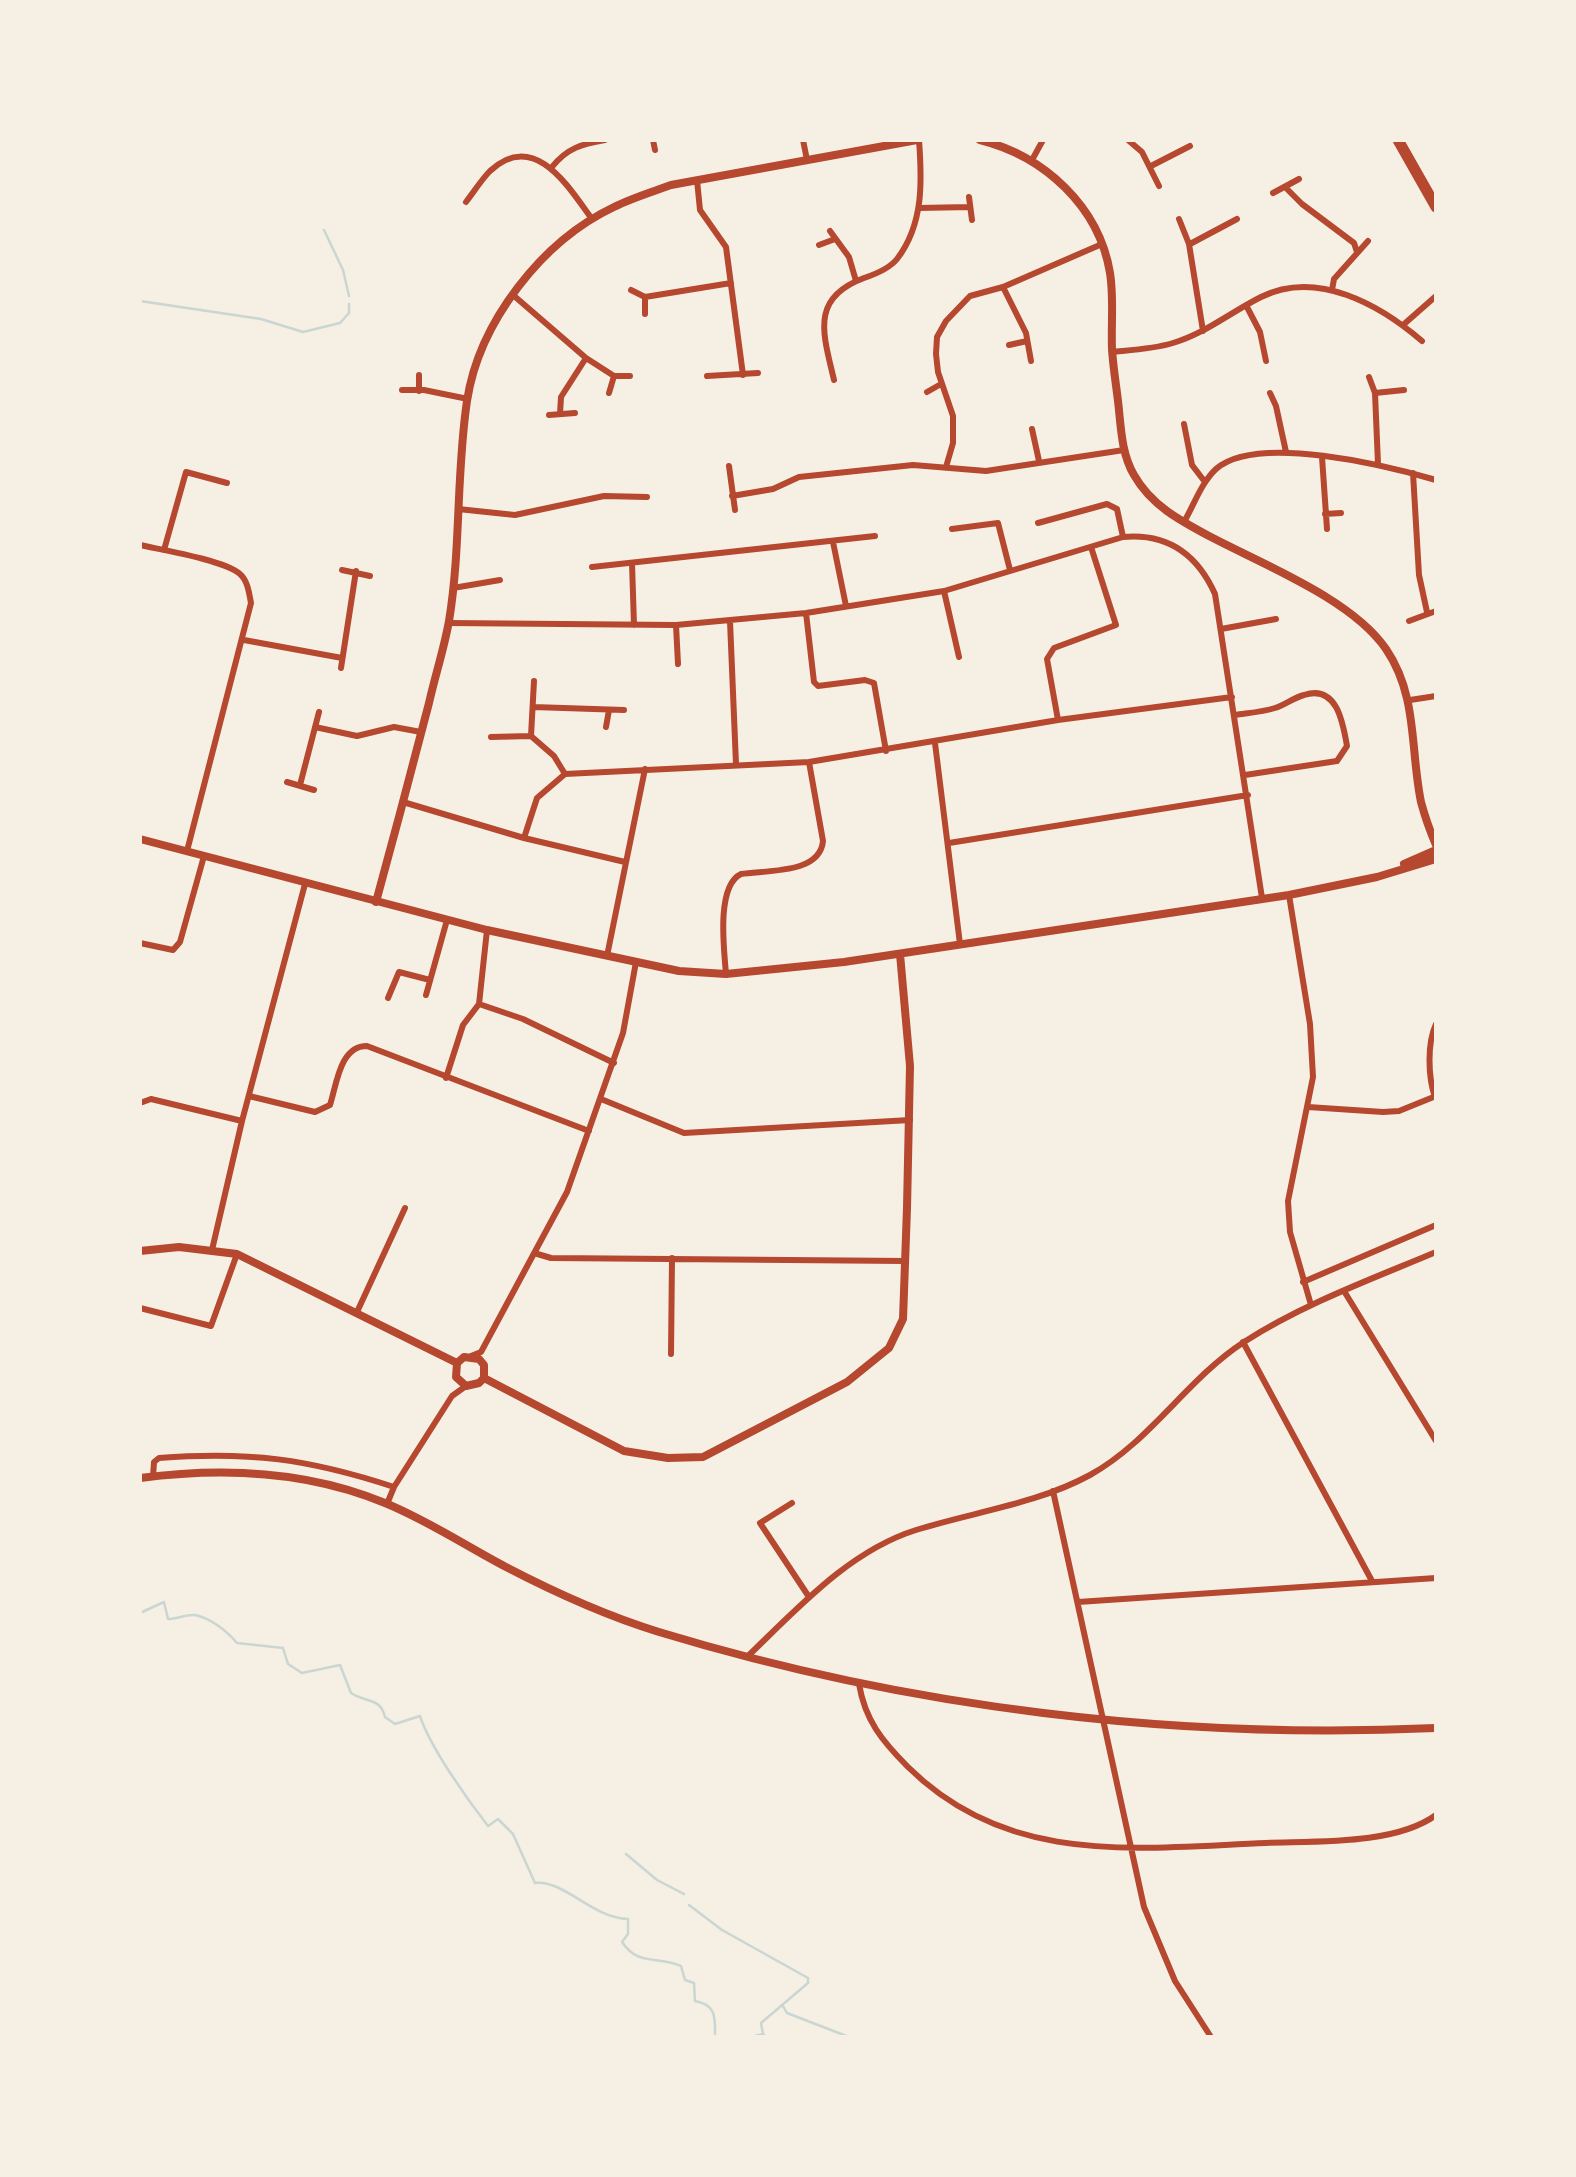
<!DOCTYPE html>
<style>
body{margin:0}
#map{position:relative;width:1576px;height:2177px;overflow:hidden;background:#f6efe4;font-family:"Public Sans",sans-serif}
canvas{display:block}
.frame{position:absolute;inset:0;border:142px solid #f6efe4;pointer-events:none}
</style>
<div id="map">
<canvas width="1576" height="2177"></canvas>
<div class="frame"></div>
</div>
<script>
const ctx = document.querySelector('canvas').getContext('2d');
ctx.lineJoin = 'round';
function trace(path, color, width, dash) { ctx.strokeStyle = color; ctx.lineWidth = width; ctx.lineCap = dash ? 'butt' : 'round'; ctx.setLineDash(dash || []); ctx.stroke(path); }
const stream = new Path2D(`
 M324,230L343,270L349,296
 M140,301L261,319L303,332L340,323L349,313V304
 M140,1613L164,1602L168,1619C177,1619 186,1614 195,1615C210,1618 226,1630 237,1643L283,1648L288,1664L302,1673L340,1665L351,1693C366,1703 380,1697 385,1717L395,1724L420,1716C430,1747 467,1799 488,1826L498,1819L513,1834L535,1883C565,1880 592,1918 628,1919V1934L622,1942C639,1967 656,1955 681,1966L685,1980L694,1983L695,2001C717,2005 715,2018 715,2037
 M626,1854L657,1880L684,1894
 M689,1905L722,1930L808,1978V1983L761,2023L763,2034
 M783,2006L787,2013L849,2037
 M751,2037L763,2034L766,2037`);
const minor = new Path2D(`
 M653,140L655,150
 M803,140L807,160
 M1128,140L1142,152L1159,186
 M1032,160L1043,140
 M1151,166L1190,146
 M552,167C567,148 582,144 605,140
 M697,180L700,210L726,247L743,375
 M1285,187L1302,204L1354,243L1357,252
 M1273,193L1299,179
 M969,197L972,220
 M466,202C474,192 481,180 490,171C535,129 569,188 592,219
 M919,208L970,207
 M1179,219L1189,244L1203,331
 M830,231L849,257L856,281
 M1190,244L1237,219
 M819,245L835,239
 M1003,287L1026,333L1031,361
 M631,290L645,297V314
 M1332,290L1334,279L1368,241
 M513,295L586,358L614,376H630
 M645,297L731,283
 M1247,307L1260,332L1266,361
 M1403,325L1436,296
 M1009,345L1027,341
 M1112,352C1132,350 1153,349 1173,343C1206,333 1231,312 1261,297C1317,269 1380,305 1422,341
 M707,376L758,373
 M1369,377L1375,393L1378,464
 M834,380C823,333 810,298 864,278C876,274 889,269 897,259C924,224 922,180 919,140
 M402,390H424L468,399
 M419,391V375
 M927,392L941,384
 M609,393L614,376
 M1270,393L1276,406L1286,452
 M1375,393L1404,390
 M560,414L561,397L586,358
 M549,415L575,413
 M1184,424L1192,465L1205,482
 M1032,429L1039,461
 M1322,457L1327,529
 M729,466L735,510
 M946,467L953,443V416L938,372L936,354L937,337L946,321L970,296L1003,287L1102,244
 M1413,473L1419,575L1427,612
 M732,496L773,489L799,477L913,465L986,471L1124,450
 M458,509L515,515L604,496L647,497
 M1325,514L1341,513
 M1184,522C1194,505 1201,483 1216,469C1256,433 1388,466 1436,480
 M1038,523L1107,504L1117,509L1123,537
 M952,529L998,523L1010,570
 M833,542L846,606
 M140,545C162,550 224,560 240,574C248,581 249,593 251,603L187,851
 M164,550L186,472L227,483
 M632,563L634,625
 M592,567L875,536
 M342,570L370,576
 M453,588L500,580
 M944,591L959,657
 M806,613L814,682L818,686L865,680L874,683L886,751
 M730,621L736,764
 M1409,621L1436,611
 M448,623L676,625L806,613L944,591L1123,537C1167,533 1197,554 1215,594L1262,898
 M676,625L678,664
 M1221,629L1276,619
 M244,640L342,658
 M341,668L356,571
 M1410,700L1436,696
 M533,707L624,710
 M1235,715C1248,713 1262,712 1275,708C1285,705 1293,698 1304,695C1337,684 1343,723 1347,746L1337,761L1245,775
 M1058,720L1047,659L1054,648L1116,625L1091,547
 M315,727L357,736L394,727L421,732
 M606,727L609,710
 M531,736L534,681
 M491,737L531,736L554,756L565,774
 M935,743L960,944
 M287,782L314,790
 M300,785L319,712
 M403,802L524,838L625,862
 M524,838L537,798L565,774L809,762L1058,720L1232,697
 M949,843L1248,795
 M1289,895L1310,1024L1313,1077L1288,1201L1290,1232L1311,1305
 M140,943L173,950L180,942L204,856
 M607,956L645,769
 M726,974C724,949 716,886 741,874C768,870 820,874 823,841L809,762
 M426,995L447,920
 M388,998L399,972L430,980
 M479,1004L523,1019L614,1063
 M446,1078L463,1025L479,1004L487,930
 M249,1096L315,1112L330,1105C337,1083 340,1046 367,1046L589,1131
 M1435,1097C1428,1077 1427,1043 1436,1024
 M601,1099L684,1133L910,1120
 M140,1103L151,1099L242,1121
 M1308,1107L1383,1112L1399,1111L1436,1096
 M212,1250L242,1121L305,884
 M534,1253L551,1258L906,1261
 M1303,1282L1436,1225
 M1344,1291L1436,1441
 M140,1308L211,1326L237,1254
 M357,1312L405,1208
 M1243,1342L1372,1581
 M671,1354L672,1258
 M471,1356L481,1352L567,1192L623,1033L636,962
 M153,1477L154,1462L159,1458C249,1451 309,1459 394,1487
 M1053,1491L1144,1907L1175,1981L1211,2037
 M792,1503L760,1523L809,1597
 M387,1504L394,1487L452,1396L466,1386
 M1078,1602L1436,1578
 M748,1656C797,1609 849,1551 916,1530C973,1512 1037,1504 1090,1475C1150,1442 1187,1379 1244,1342C1303,1304 1372,1279 1436,1252
 M859,1684C865,1720 882,1741 908,1767C1009,1867 1137,1848 1266,1843C1316,1841 1395,1845 1436,1815`);
const tertiary = new Path2D(`
 M980,140C1044,156 1099,206 1110,273C1114,298 1111,323 1112,349C1113,366 1116,384 1118,401C1121,426 1121,453 1134,475C1151,505 1179,520 1209,536C1262,564 1352,599 1386,649C1418,696 1410,749 1421,802C1425,817 1430,831 1436,845
 M140,839L487,930L679,971L726,974L844,962L1289,895L1377,877L1436,859
 M1404,864L1436,850
 M376,902C394,836 412,769 429,703C435,676 444,649 449,621C461,549 456,474 467,401C479,322 542,241 614,207C632,198 652,192 671,185L917,140
 M140,1251L179,1247L237,1254L457,1363
 M457,1363L456,1377L466,1386L479,1383L484,1378
 M457,1363L464,1357L479,1359L484,1365V1378
 M484,1378L624,1451L668,1458L703,1457L847,1382L889,1348L903,1319L907,1208L910,1066L900,954
 M140,1478C223,1467 308,1471 385,1503C427,1520 466,1546 506,1567C554,1592 607,1616 659,1632C909,1708 1175,1740 1436,1728`);
const motorway = new Path2D(`
 M1398,140L1436,207`);
trace(stream, '#c9d6d2', 2.5);
trace(minor, '#b5482f', 6);
trace(tertiary, '#b5482f', 8);
trace(motorway, '#b5482f', 11);
</script>
